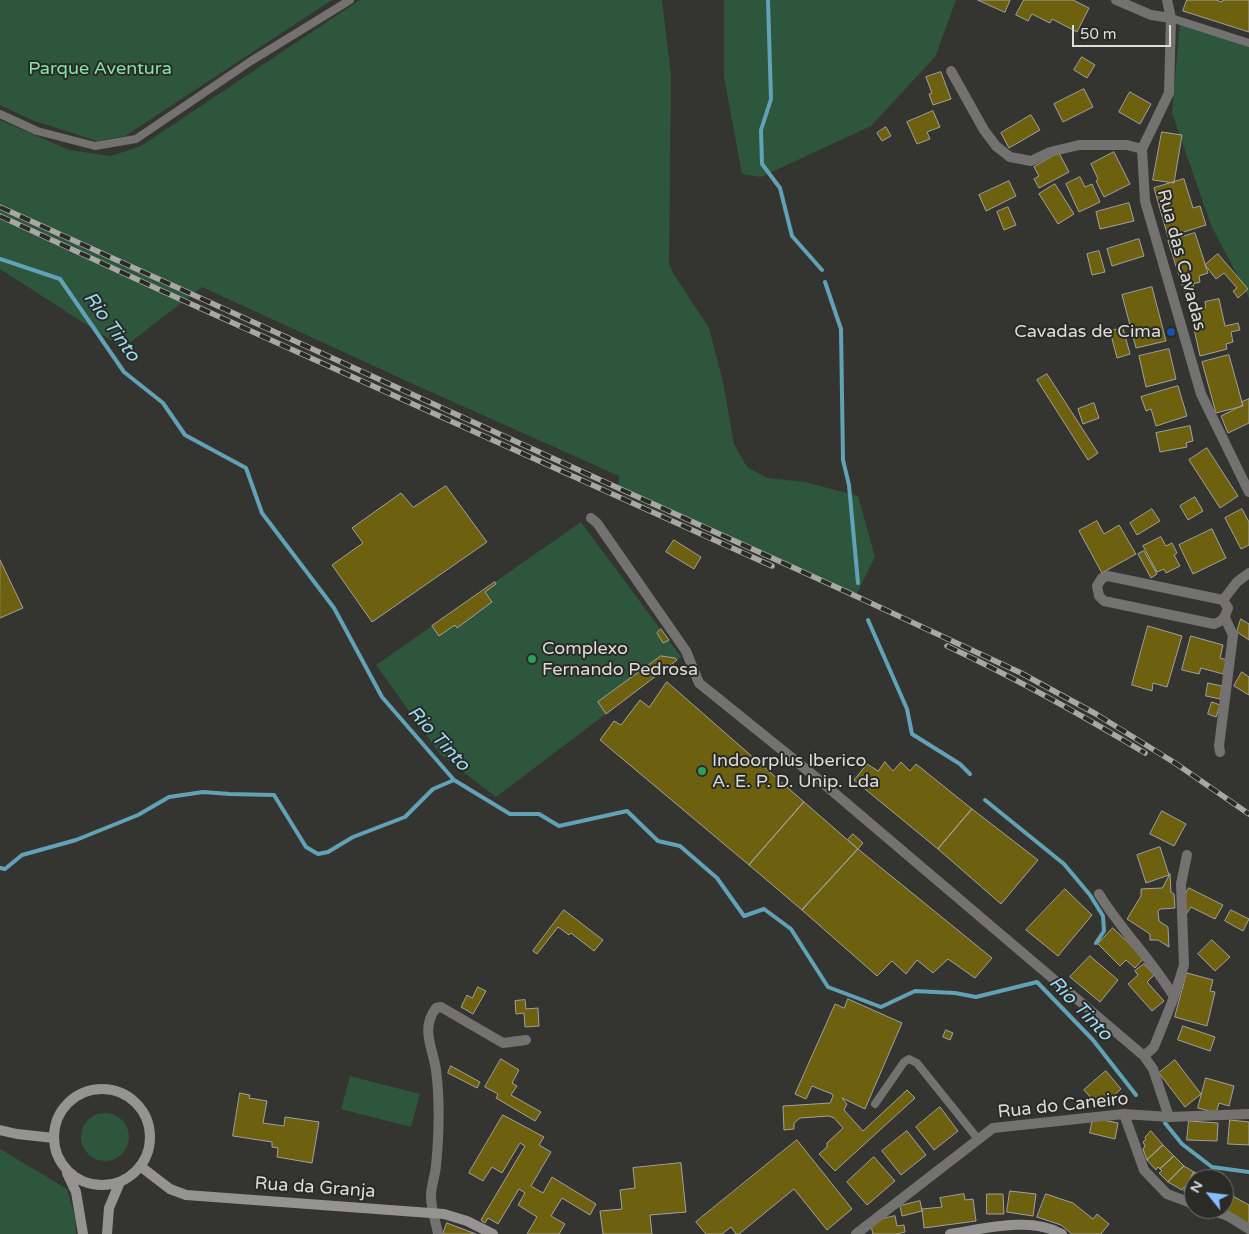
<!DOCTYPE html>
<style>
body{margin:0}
#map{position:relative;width:1249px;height:1234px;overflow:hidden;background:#343431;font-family:"Varela Round",sans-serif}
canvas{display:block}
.north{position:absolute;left:1184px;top:1169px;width:50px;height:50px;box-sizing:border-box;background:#2a2a27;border:1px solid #71716f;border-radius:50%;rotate:299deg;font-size:14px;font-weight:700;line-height:20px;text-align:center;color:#dcdcda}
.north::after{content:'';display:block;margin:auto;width:18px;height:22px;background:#87bbfb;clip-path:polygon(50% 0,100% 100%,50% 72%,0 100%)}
.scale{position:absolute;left:1072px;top:25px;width:99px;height:22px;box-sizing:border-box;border:2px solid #dcdcda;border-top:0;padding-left:6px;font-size:15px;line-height:18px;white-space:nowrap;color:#dcdcda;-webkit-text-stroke:4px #2a2a27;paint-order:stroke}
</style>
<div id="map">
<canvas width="1249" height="1234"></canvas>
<div class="north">N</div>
<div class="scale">50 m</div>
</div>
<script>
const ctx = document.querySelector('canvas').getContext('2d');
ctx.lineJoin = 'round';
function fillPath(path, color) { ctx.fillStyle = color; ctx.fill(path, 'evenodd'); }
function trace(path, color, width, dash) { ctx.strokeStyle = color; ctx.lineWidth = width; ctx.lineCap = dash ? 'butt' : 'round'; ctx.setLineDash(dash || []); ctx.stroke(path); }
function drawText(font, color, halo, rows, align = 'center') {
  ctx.font = font + ' "Varela Round",sans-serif'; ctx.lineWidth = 4; ctx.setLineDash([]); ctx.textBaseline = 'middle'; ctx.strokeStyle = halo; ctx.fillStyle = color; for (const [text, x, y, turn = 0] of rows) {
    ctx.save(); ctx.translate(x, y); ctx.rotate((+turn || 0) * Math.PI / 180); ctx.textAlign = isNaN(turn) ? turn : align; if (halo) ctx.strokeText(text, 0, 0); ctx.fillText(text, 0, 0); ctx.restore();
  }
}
const green = new Path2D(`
 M0,0H332L125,136L97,141L32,120L0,105Z
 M360,0H662L671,75L669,264L673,273L709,328L723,382L734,444L747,467L767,478L805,482L858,496L875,557L854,599L713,529H709L618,491L619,476L411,383L202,287L123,348L0,269V120L69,150L111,156L141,146Z
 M724,0H956L935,57L871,126L761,177L742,174L724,77Z
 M1180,22L1249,47V298L1211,225L1172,113Z
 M581,522L681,657L496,797L440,754L376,665Z
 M350,1076L420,1094L411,1127L341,1109Z
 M81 1137a24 24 0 1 1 48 0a24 24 0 1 1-48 0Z
 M0,1149L67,1189L75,1217L76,1234H0Z`);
const stream = new Path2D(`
 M768,0L771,99L761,130L762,164L780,188L792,236L822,270
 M0,259L60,279L124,372L163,403L185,435L246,468L262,513L334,608L382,697L454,780L510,814H539L559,826L627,811L658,841L680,846L717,878L744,916L764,909L791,929L828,987L881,1007L915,991L955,993L976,997L1037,982L1093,1040L1136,1095
 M825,282L841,329L843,460L849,485L858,583
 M868,620L907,709L912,734L960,764L970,774
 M985,800L1064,864L1090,895L1103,916L1104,931L1096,943
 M0,868L5,869L22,855L76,840L138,815L169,797L203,792L230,794L274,795L306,847L318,854L328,852L353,837L405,817L433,789L454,780
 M1165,1123L1182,1144L1212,1167L1249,1172`);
const building = new Path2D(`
 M978,0H1010L1005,12Z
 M1024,0H1073L1089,8L1077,32L1052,19L1050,23L1032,14L1028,21L1016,15Z
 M1187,0H1216L1222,2L1223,0H1249V32L1183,11Z
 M1082,57L1095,65L1087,78L1074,70Z
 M941,72L951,99L933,105L929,94L932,93L926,77Z
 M1084,89L1093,107L1063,122L1054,104Z
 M1130,92L1151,104L1140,124L1119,112Z
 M933,111L940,127L927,132L930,139L917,144L907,122Z
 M1031,115L1040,130L1009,148L1001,133Z
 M886,127L891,136L882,141L877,133Z
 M1162,132L1182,135L1174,183L1153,180Z
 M1114,152L1130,184L1104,197L1096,181L1098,179L1091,164Z
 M1059,153L1069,172L1039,188L1034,179L1039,176L1034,167Z
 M1080,177L1085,187L1092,184L1100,202L1079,212L1066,184Z
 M1184,179L1193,208L1200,206L1206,225L1168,237L1154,188Z
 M1009,181L1016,196L986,211L979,195Z
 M1055,184L1074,214L1058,224L1039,194Z
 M1129,203L1134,221L1100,229L1096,212Z
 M1008,207L1016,225L1004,230L997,212Z
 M1195,233L1208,273L1199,276L1200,282L1193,284L1194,288L1184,291L1168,241Z
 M1139,239L1144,256L1112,266L1107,249Z
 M1099,251L1105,272L1092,275L1087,254Z
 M1218,254L1248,289L1238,298L1233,291L1237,288L1224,273L1216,279L1205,265Z
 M1152,287L1166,341L1136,348L1122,295Z
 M1219,299L1225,326L1238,323L1240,330L1231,332L1233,342L1226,344L1227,349L1200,356L1190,311L1206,307L1205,302Z
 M1123,328L1130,354L1117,358L1110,331Z
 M1169,349L1176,379L1146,387L1139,356Z
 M1229,355L1243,406L1216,413L1202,362Z
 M1047,374L1098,453L1088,460L1037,380Z
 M1178,386L1187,416L1156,426L1151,409L1146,411L1141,397Z
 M1249,399V423L1228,433L1221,416L1243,405L1242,402Z
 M1094,403L1099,418L1083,424L1078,409Z
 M1190,426L1193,441L1186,443L1187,447L1160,452L1156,433Z
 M1207,448L1238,496L1220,508L1189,460Z
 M446,486L487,542L372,622L332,565L363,543L352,528L401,493L413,507Z
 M1195,497L1203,511L1188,520L1180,506Z
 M1152,509L1160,521L1137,535L1130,523Z
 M1242,509L1249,522V545L1241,549L1225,518Z
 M1097,521L1104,534L1119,525L1136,554L1102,573L1079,531Z
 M1212,529L1226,558L1193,574L1179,545Z
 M1161,537L1166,546L1172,543L1177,553L1174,555L1180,566L1166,573L1164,569L1157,572L1143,546Z
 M674,540L701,557L694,569L666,552Z
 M1144,551L1157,574L1151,578L1138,554Z
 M0,560L23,608L0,618Z
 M495,582L496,584L485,592L492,602L457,628L455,625L439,636L432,626Z
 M1241,619L1249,624V640L1237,632Z
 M1148,626L1182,636L1167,687L1153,683L1152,691L1132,685Z
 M661,629L669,640L663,643L657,633Z
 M1191,636L1223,645L1220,658L1227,660L1223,674L1201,668L1199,674L1182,670Z
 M661,656L675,658L677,660L606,714L598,702Z
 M1242,672L1249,677V695L1234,686Z
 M667,682L804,802L749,865L600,740L614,721L621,725L640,700L649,707Z
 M1208,683L1222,686L1220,699L1206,696Z
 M1212,702L1220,705L1216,717L1208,714Z
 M885,762L893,771L901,762L910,771L916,764L972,809L938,849L854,780L867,764L878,771Z
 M804,802L858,849L802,910L749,865Z
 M972,809L1038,860L1001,904L938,849Z
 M1162,811L1186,824L1174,846L1150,834Z
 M853,834L863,843L858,849L848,840Z
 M1160,847L1169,875L1146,883L1137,855Z
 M858,849L992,958L975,978L948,959L933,973L917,960L906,974L892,961L877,976L802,910Z
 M1170,874L1171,892L1174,894L1175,908L1160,909L1158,911L1159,921L1168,927L1169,947L1158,940H1150V934L1127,919L1141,896V889L1162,888Z
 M1189,888L1223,905L1215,919L1191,907L1187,913L1178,909Z
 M1065,889L1092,915L1058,956L1026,930Z
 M564,910L603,940L594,951L571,933L569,935L558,927L537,954L533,951Z
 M1231,910L1249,919L1243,931L1225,921Z
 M1113,928L1144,958L1135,968L1126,960L1120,966L1098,944Z
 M1212,940L1230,957L1215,971L1198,954Z
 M1090,956L1118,980L1100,1002L1070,977Z
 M1144,964L1154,975L1147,982L1164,1001L1152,1011L1128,984L1138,975L1135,971Z
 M1187,973L1213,980L1210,991L1215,992L1207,1026L1175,1017Z
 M478,987L486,991L473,1014L461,1007L467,995L472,998Z
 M848,999L902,1023L865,1109L842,1098L847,1104L844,1110L863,1131L907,1090L915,1098L835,1171L819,1154L827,1147V1143L843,1128L834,1118L829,1116L800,1118L794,1123V1129L784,1130L783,1106L830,1103L833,1096L832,1094L812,1086L806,1099L795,1094L835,1004L844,1008Z
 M525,1000L526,1009L538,1008L539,1026L525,1027L524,1013L516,1014L515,1001Z
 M1183,1026L1215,1037L1210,1051L1178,1040Z
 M946,1030L953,1033L950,1040L943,1037Z
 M501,1059L519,1070L512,1083L517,1086L511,1095L541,1112L535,1121L496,1098L498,1094L485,1087Z
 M1175,1060L1201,1094L1185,1107L1159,1073Z
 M451,1066L480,1082L477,1088L448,1073Z
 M1106,1071L1121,1089L1100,1108L1084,1090Z
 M1206,1078L1234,1086L1229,1106L1219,1103L1216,1113L1198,1108Z
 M240,1093L250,1095L249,1098L267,1101L263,1123L284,1126L285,1117L319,1122L312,1163L277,1157L278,1148L272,1147V1142L233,1136Z
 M940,1107L958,1131L934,1150L916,1127Z
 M503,1115L544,1137L539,1145L551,1152L531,1186L543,1193L552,1177L596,1204L590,1215L562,1198L551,1216L565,1224L559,1234H527L537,1217L518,1205L525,1193L519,1189L498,1224L488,1218L485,1223L481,1220L525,1146L520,1143L502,1173L492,1167L483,1181L469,1173Z
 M1093,1118L1118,1123L1115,1139L1090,1133Z
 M1230,1120L1249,1122V1145L1228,1144Z
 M1189,1121L1218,1123L1217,1141L1187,1140Z
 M907,1131L926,1155L901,1175L882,1151Z
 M1151,1131L1163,1145L1147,1160L1143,1149L1145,1146L1143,1142L1146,1139L1145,1138Z
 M797,1140L852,1209L827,1230L794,1189L739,1234H736L731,1227L722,1234H706L696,1222Z
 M1163,1145L1174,1156L1160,1169L1158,1167L1156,1170L1147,1160Z
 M1174,1156L1184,1166L1168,1182L1159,1173L1162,1171L1160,1169Z
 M874,1157L895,1181L867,1205L847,1182Z
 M681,1163L686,1212L650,1215L652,1234H603L600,1211L622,1209L620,1190L635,1188L633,1168Z
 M1184,1166L1194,1172L1186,1188L1184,1187L1182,1190L1168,1182Z
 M1194,1172L1208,1179H1194V1196L1184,1191Z
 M1010,1191L1036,1194L1033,1216L1007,1212Z
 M964,1194L965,1200L973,1199L976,1221L924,1228L922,1209L942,1207L940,1198Z
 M987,1194H1003L1004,1214H987Z
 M1046,1194L1073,1203L1093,1219L1097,1214L1109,1224L1101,1234H1072L1061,1225L1037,1217Z
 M1229,1194L1249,1205V1225L1221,1209H1224V1203Z
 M920,1201L922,1211L902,1216L900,1206Z
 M895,1216L897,1226L904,1225L905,1232L897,1234H873L870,1222Z
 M447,1223L476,1234H443Z`);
const lane = new Path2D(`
 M1171,18L1249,43
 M0,114L37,131L95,146L136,139L251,61L350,0
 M875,1104L904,1062L909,1059L917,1063L978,1139`);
const street = new Path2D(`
 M1116,0L1151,15L1171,18
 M1167,0L1171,18L1169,93L1142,149L1145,201L1201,394L1249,492
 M951,71L984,130L996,146L1010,157L1031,161L1050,152L1079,145H1127L1142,149
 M591,518L597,523L686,651L699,683L818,779L1144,1056L1153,1069L1169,1117
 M1108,576L1223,600L1228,608C1225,617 1223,621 1214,624L1104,601L1099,596L1097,586L1102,578Z
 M1223,600L1237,582L1249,573
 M1220,752L1219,746L1233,635L1225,618
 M1099,894C1121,930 1152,960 1174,997
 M1144,1056L1154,1047L1174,997L1184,965L1181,884L1187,855
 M1124,1114L1144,1170L1167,1194L1194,1204
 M1209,1209L1228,1216L1249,1229
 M438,1234C436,1222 431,1209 431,1196C431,1186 435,1176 436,1166C439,1135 440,1101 436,1070C433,1048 420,1029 436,1008L441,1007L503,1043L526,1040
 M856,1234L993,1128L1124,1114L1169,1117L1249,1114`);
const secondary = new Path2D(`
 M54 1137a48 48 0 1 1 96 0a48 48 0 1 1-96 0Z
 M0,1130L17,1134L54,1138
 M140,1166L170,1189L186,1195L444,1214L467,1221L493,1234
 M67,1173L76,1192L83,1234
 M107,1234L109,1208L120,1182
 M950,1234C983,1229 1031,1216 1062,1234`);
const rail = new Path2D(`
 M0,207L847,592L1021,673L1096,714L1175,763L1249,814
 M0,216L160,290L772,566
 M947,646C1015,678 1080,714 1145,753`);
const markers = [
 [1171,332,5,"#1a4fb4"],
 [532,659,5,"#2e9e5b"],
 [702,771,5,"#2e9e5b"]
];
const parkNames = [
 ["Parque Aventura",100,69]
];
const streetNames = [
 ["Rua das Cavadas",1181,260,75],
 ["Rua do Caneiro",1063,1106,-6],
 ["Rua da Granja",315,1188,4]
];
const poiNames = [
 ["Cavadas de Cima",1161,332,"right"],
 ["Complexo",542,649],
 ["Fernando Pedrosa",542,670],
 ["Indoorplus Iberico",712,761],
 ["A. E. P. D. Unip. Lda",712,782]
];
const waterNames = [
 ["Rio Tinto",111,327,54],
 ["Rio Tinto",438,739,47],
 ["Rio Tinto",1080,1009,46]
];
fillPath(green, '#2e563c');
trace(stream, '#62a2b7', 4);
fillPath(building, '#6d610f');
trace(building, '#a2a19e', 1);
trace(lane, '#737271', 8);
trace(street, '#737271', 10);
trace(secondary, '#969493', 10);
trace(rail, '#a7a7a4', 5.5);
trace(rail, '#2a2a27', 4, [11]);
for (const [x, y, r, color] of markers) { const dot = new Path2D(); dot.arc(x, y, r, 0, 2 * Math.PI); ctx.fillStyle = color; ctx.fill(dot); trace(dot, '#2a2a27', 2); }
drawText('18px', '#85e4a5', '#2a2a27', parkNames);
drawText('18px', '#dcdcda', '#2a2a27', streetNames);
drawText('18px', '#dcdcda', '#2a2a27', poiNames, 'left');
drawText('italic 19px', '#99daf5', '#2a2a27', waterNames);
</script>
